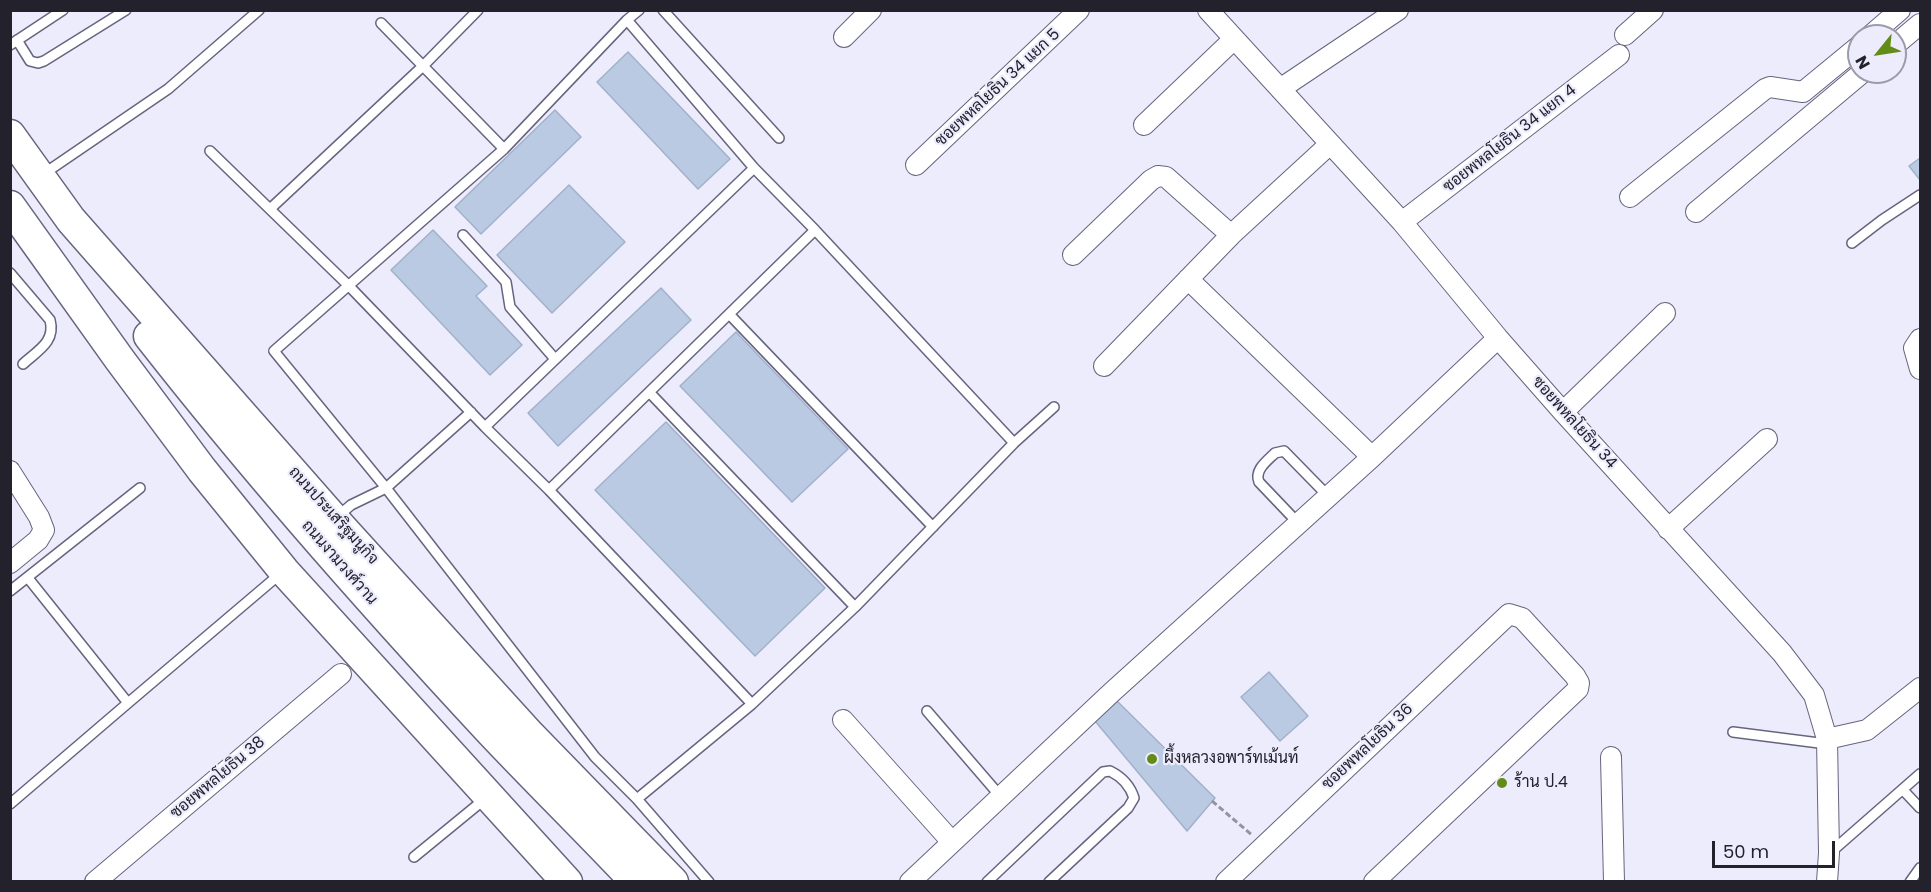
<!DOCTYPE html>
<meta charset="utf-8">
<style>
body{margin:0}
#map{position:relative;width:1931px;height:892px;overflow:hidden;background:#edecfd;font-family:Poppins,sans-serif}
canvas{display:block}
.frame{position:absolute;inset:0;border:12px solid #23222c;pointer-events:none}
.north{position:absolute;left:1847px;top:24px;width:60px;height:60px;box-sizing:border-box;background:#edecfd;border:2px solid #9c9ba9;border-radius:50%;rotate:240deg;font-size:16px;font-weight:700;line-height:24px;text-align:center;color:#23222c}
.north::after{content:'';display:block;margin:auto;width:21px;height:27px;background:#628b18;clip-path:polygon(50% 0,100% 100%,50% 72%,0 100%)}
.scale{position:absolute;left:1712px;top:841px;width:123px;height:27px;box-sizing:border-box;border:3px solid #23222c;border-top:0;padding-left:8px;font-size:18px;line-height:21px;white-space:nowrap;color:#23222c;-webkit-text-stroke:4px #edecfd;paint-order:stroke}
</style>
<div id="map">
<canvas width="1931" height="892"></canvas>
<div class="frame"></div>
<div class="north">N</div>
<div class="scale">50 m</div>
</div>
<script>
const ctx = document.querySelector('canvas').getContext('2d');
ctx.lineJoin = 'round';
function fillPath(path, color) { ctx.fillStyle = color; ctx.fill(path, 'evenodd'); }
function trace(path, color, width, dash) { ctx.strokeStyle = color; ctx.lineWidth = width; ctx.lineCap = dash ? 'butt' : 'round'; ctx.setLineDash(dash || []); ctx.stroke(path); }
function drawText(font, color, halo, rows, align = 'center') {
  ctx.font = font + ' Poppins,Sarabun,sans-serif'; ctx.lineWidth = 4.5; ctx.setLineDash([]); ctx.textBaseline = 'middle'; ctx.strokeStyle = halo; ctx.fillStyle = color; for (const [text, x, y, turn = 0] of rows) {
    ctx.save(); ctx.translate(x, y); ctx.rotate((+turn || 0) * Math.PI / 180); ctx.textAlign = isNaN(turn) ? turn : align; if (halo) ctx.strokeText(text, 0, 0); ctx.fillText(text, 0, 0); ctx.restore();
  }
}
const building = new Path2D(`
 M628,52L730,159L698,189L597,82Z
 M555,110L581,137L481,234L455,207Z
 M1920,158V180L1909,166Z
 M569,185L625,242L552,313L497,255Z
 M433,230L487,286L476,296L522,345L490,375L391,270Z
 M661,288L691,320L558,446L528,413Z
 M736,332L848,449L792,502L680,386Z
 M666,422L825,588L755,656L595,490Z
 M1269,672L1308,716L1280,741L1241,697Z
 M1116,700L1215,798L1187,831L1095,721Z`);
const path = new Path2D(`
 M1212,801L1252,835`);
const lane = new Path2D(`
 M663,10L779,138
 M627,20L639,10
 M381,23L504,149
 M17,40L30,61L38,63L44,61L126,10
 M10,45L63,10
 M210,151L348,285L485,427L549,490L752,704
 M42,175L168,89L259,10
 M270,209L423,66L478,10
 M463,235L506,282L510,307L555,359
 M1852,243L1882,220L1920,195
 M10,273L50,320C56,342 37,351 23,364
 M729,314L933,527
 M650,393L855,607
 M485,427L754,168
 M549,490L815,230
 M337,517L351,505L386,488L471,412
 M1299,524L1259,482C1254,470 1267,461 1275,453L1284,451L1329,497
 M28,578L128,703L280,574
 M10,591L140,488
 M927,711L1001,797
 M1733,732L1827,744
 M1903,790L1920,808
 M637,799L752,704L855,607L1014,443L1054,407
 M10,804L128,703
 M1831,852L1920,774
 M414,857L486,798
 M709,882L637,799L595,757L386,488L274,351L504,149L627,20L754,168L815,230L1014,443
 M987,882L1103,772L1110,771C1122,777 1130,785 1134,798L1128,808L1049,882
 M1910,882L1920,868`);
const street = new Path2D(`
 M1208,10L1402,222L1498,338L1563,412L1782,653L1814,695L1827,739L1829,853L1827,882
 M1625,35L1653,10
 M1870,36L1900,10
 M844,37L871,10
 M1895,45L1920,24
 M1280,89L1398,10
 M1144,125L1234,39
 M916,165L1079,10
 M1630,197L1765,89L1770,87L1803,92L1859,46
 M1696,212L1863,72
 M1402,222L1619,55
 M1073,255L1151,180L1158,176L1166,177L1231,235
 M1188,279L1372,457
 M1920,339L1914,348L1920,369
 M1104,366L1231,235L1330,144
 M1563,412L1665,313
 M10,471L39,517L44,530L38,540L10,563
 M1668,529L1767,439
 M843,720L952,842
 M1827,739L1867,730L1920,688
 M1611,757L1614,882
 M95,882L341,674
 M910,882L1111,693L1372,457L1498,338
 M1226,882L1509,614L1522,618L1575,676L1579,683L1578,689L1374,882`);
const primary = new Path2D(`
 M10,135L71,220L340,526L530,735L673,882
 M10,206L120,360L202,470L284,571L567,882
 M149,336C256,473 372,604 490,731C538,782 588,831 636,882`);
const markers = [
 [1152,759,6,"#628b18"],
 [1502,783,6,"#628b18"]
];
const streetNames = [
 ["ซอยพหลโยธิน 34 แยก 5",998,88,-43],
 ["ซอยพหลโยธิน 34 แยก 4",1510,139,-38],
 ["ซอยพหลโยธิน 34",1574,423,48],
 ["ถนนประเสริฐมนูกิจ",333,516,48],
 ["ถนนงามวงศ์วาน",339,563,49],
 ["ซอยพหลโยธิน 36",1368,747,-43],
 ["ซอยพหลโยธิน 38",218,778,-40]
];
const poiNames = [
 ["ผึ้งหลวงอพาร์ทเม้นท์",1164,759],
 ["ร้าน ป.4",1514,783]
];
fillPath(building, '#bacae2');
trace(building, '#a1b1c9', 1.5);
trace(lane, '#67647d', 12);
trace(street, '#67647d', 22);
trace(primary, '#67647d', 33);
trace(path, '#9493a1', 3, [6, 3]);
trace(lane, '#fff', 9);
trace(street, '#fff', 20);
trace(primary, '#fff', 30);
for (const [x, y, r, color] of markers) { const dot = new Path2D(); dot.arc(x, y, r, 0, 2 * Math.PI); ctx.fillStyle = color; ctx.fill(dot); trace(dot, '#edecfd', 2); }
drawText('16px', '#23222c', '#edecfd', streetNames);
drawText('16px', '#23222c', '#edecfd', poiNames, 'left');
</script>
